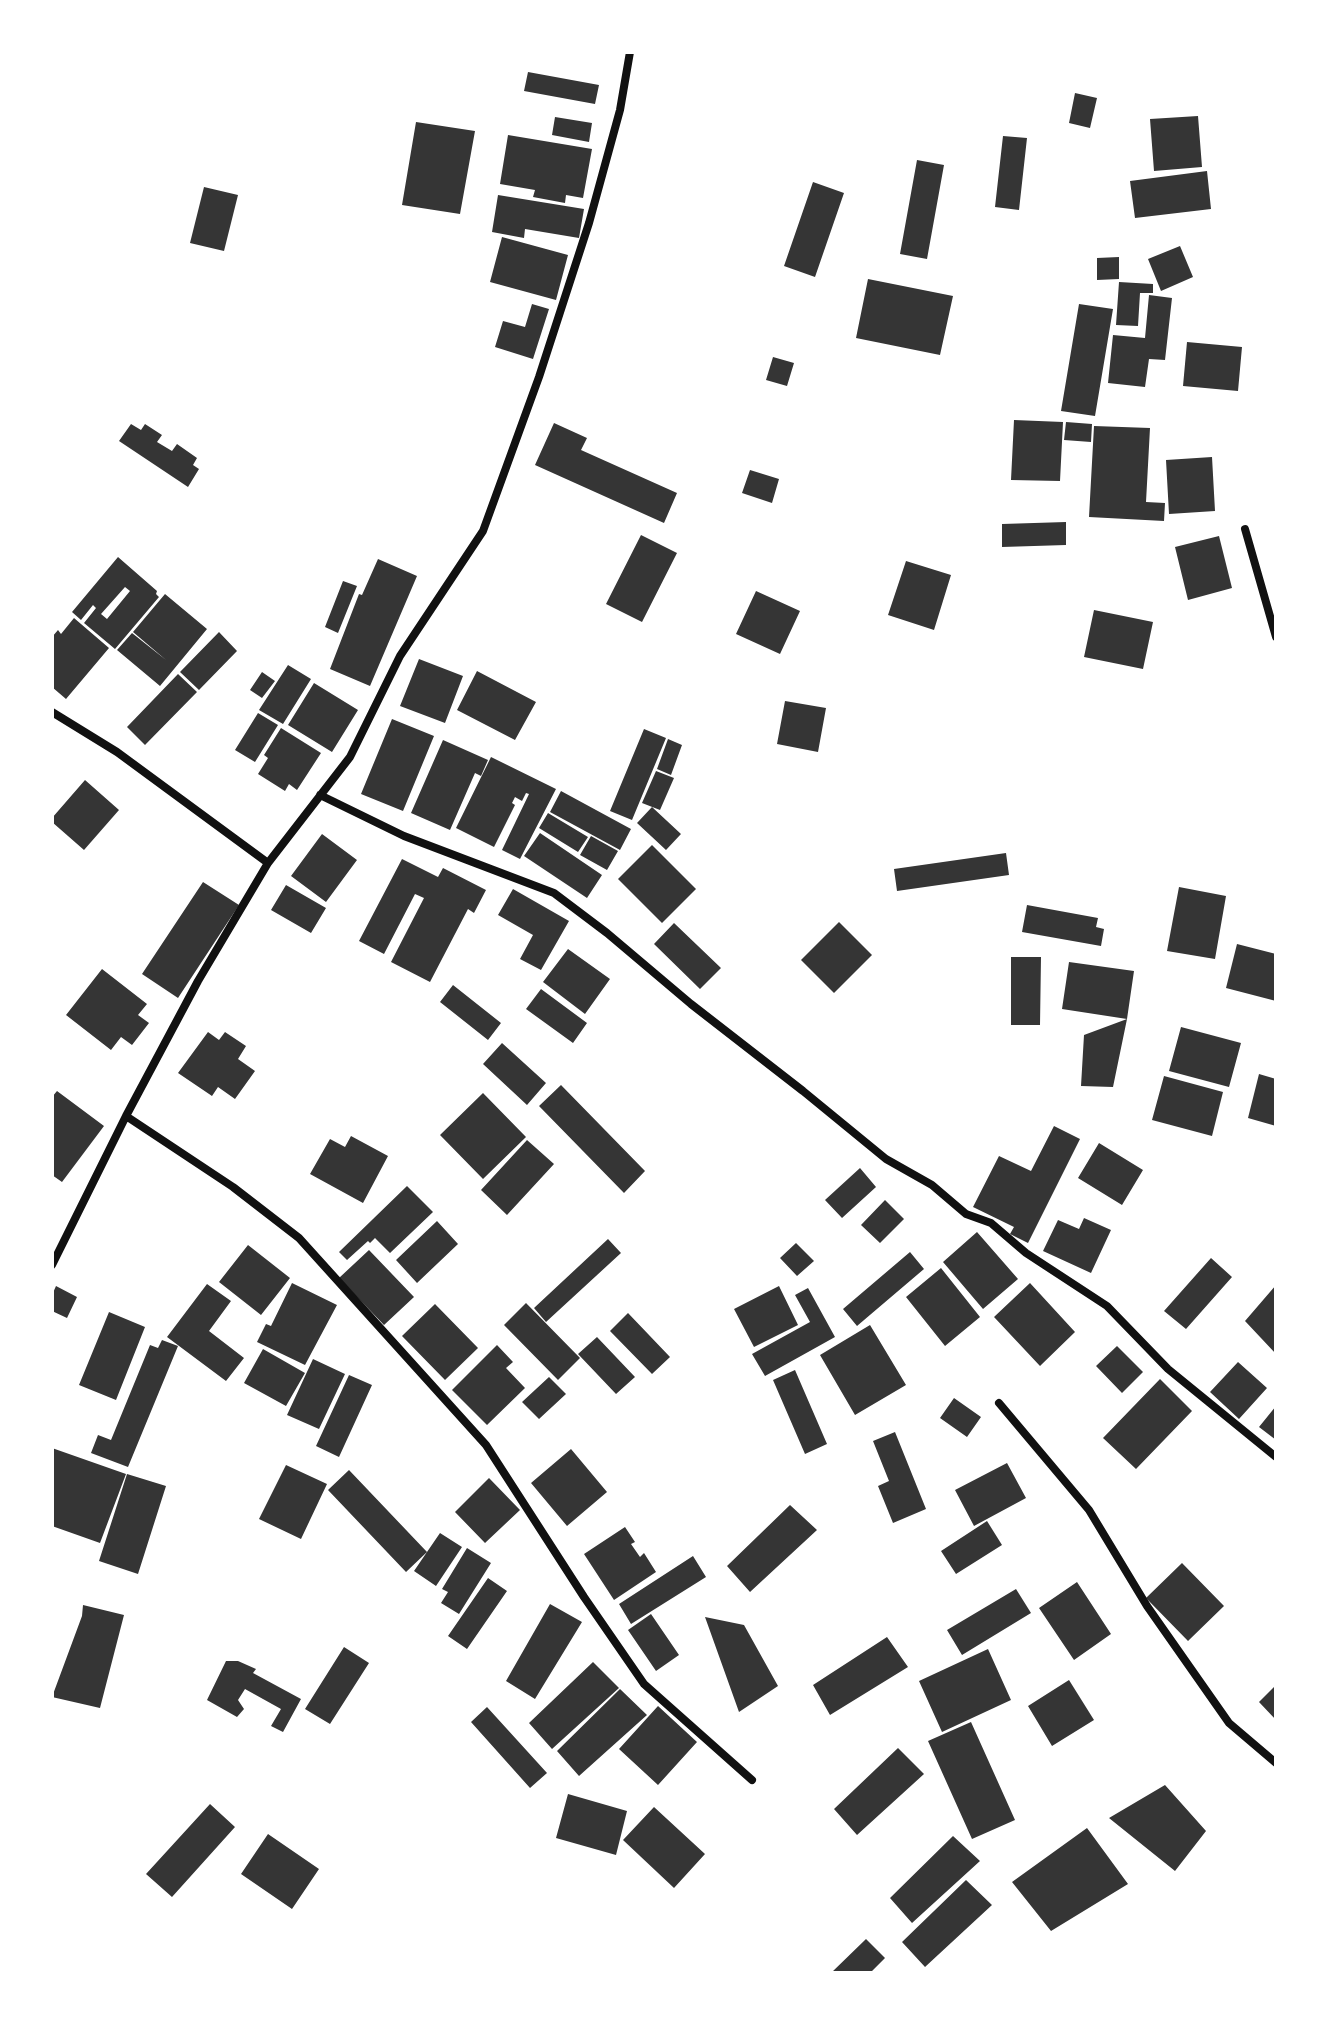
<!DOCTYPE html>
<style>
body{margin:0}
#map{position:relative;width:1328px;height:2025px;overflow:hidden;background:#fff;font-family:"Playfair Display",serif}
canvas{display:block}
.frame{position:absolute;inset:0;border:54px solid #fff;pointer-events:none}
</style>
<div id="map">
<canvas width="1328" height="2025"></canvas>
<div class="frame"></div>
</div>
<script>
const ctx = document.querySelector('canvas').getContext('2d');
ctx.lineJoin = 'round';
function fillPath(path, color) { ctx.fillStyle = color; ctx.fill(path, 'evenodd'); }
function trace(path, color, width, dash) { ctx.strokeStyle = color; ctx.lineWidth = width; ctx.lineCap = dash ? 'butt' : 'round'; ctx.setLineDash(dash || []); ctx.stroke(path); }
const building = new Path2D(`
 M528,72L599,85L595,104L524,91Z
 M1075,93L1097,98L1090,128L1069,123Z
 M1198,116L1202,167L1154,171L1150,119Z
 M555,117L592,123L589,142L552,135Z
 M416,122L475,131L460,214L402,205Z
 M508,135L592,149L583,198L566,195L565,203L533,197L535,190L500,184Z
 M1003,136L1027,138L1019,210L995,207Z
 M917,160L944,165L927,259L900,254Z
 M1207,171L1211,209L1135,218L1130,181Z
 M813,182L844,193L815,277L784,266Z
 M204,187L238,195L224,251L190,243Z
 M498,195L584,209L579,238L525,229L524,238L492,232Z
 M502,237L568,255L556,300L490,282Z
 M1180,246L1193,277L1161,291L1148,259Z
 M1119,257V279L1097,280V258Z
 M868,279L953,296L940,355L856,338Z
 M1119,282L1153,284V293H1140L1138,326L1116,325Z
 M1149,295L1172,298L1165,360L1149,359L1145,387L1108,383L1113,335L1145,338Z
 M532,304L549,309L533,359L495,347L503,321L525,327Z
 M1079,304L1113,309L1095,416L1061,411Z
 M1187,342L1242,347L1238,391L1183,386Z
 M773,357L794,363L787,386L766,380Z
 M1014,420L1063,422L1060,481L1011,480Z
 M1066,422L1092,424L1091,442L1064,440Z
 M554,423L587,438L581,450L677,493L664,523L535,465Z
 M131,424L141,430L145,424L162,435L157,442L172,451L177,444L197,458L193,465L199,469L188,487L119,441Z
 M1094,426L1150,428L1146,502L1165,503L1164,521L1089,517Z
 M1212,457L1215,511L1169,514L1166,460Z
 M750,470L779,479L772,503L742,493Z
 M1066,522V545L1002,547V524Z
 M641,535L677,553L642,622L606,604Z
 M1219,536L1232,588L1188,600L1175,547Z
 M118,557L157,591L156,594L159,597L115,649L84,623L96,608L93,605L81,620L72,612ZM125,587L130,591L107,619L101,614Z
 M378,559L417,576L370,686L330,669L359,594L362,595Z
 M906,561L951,575L934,630L888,615Z
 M343,581L357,586L338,633L325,627Z
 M756,591L800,611L780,654L736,634Z
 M165,594L207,629L160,686L117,650L132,633L166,660L133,632Z
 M1094,610L1153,622L1143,669L1084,657Z
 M74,618L109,648L66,699L52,687V637L58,630L61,634Z
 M219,632L237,651L199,690L180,672Z
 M419,659L463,676L445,723L400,706Z
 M288,665L311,679L283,724L259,710Z
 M477,671L536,702L515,740L457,710Z
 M262,672L275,681L262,698L250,690Z
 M178,674L197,692L145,745L127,727Z
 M314,683L358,710L332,752L288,725Z
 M785,701L826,708L818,752L777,744Z
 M258,713L278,725L255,762L235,750Z
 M392,719L434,736L403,811L361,794Z
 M281,728L321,753L297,790L289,784L285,791L258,774L268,758L264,755Z
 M644,729L666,738L632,820L610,811Z
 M668,739L682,745L671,775L657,769Z
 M443,740L488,760L481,776L475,773L450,830L411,813Z
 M491,757L556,789L520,859L502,850L529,794L526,793L522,801L515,797L512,803L515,805L494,847L456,828Z
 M656,771L674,778L660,810L642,803Z
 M85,780L119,810L84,850L52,822V818Z
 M561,791L631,829L620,850L550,812Z
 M652,807L681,834L666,850L637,823Z
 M548,813L588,837L578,852L539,828Z
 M540,833L602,875L587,898L524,856Z
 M322,834L357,860L326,902L291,876Z
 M591,836L618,851L607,870L580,855Z
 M652,845L696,889L662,923L618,879Z
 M1006,853L1009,875L897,891L894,869Z
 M402,859L438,877L443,868L486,890L474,913L468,909L430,982L391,962L424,898L415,894L384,954L359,941Z
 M203,882L239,905L178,998L142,974Z
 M286,885L326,908L311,933L271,910Z
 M1179,887L1226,896L1215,959L1167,951Z
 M513,889L569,921L541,970L520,959L533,935L498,915Z
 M1027,905L1098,918L1096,927L1104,929L1101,946L1022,932Z
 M839,922L872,955L834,993L801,960Z
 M674,923L721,968L700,989L654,944Z
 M1237,944L1276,954V1001L1226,988Z
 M568,949L610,979L585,1014L543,982Z
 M1011,957H1041L1040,1025H1011Z
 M1069,962L1134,971L1127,1019L1062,1009Z
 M102,969L147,1004L138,1015L149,1023L132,1045L121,1037L111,1050L66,1015Z
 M453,985L501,1023L488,1040L440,1002Z
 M541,989L587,1023L573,1043L526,1009Z
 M1127,1019L1113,1087L1081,1086L1084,1035Z
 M1181,1027L1241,1043L1229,1087L1169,1071Z
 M208,1032L219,1040L225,1032L246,1046L238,1059L255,1071L235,1099L218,1087L212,1096L178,1073Z
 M502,1043L546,1083L527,1105L483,1064Z
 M1259,1074L1276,1079V1126L1248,1118Z
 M1164,1076L1223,1092L1212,1136L1152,1120Z
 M561,1085L645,1171L624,1193L539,1106Z
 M57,1091L104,1126L62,1182L52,1175V1097Z
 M483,1093L526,1137L483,1179L440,1135Z
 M1054,1126L1080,1139L1028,1243L1010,1234L1014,1227L973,1207L999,1156L1031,1171Z
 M351,1136L388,1156L363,1203L310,1174L330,1139L345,1147Z
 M527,1140L554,1164L507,1215L481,1190Z
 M1099,1143L1143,1170L1122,1205L1078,1178Z
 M860,1168L876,1187L842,1218L825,1200Z
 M407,1186L433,1212L390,1253L375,1238L370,1243L368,1241L347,1260L339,1252Z
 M885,1200L904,1219L880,1243L861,1225Z
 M1084,1218L1111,1230L1091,1273L1043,1251L1058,1220L1079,1229Z
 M437,1221L458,1244L417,1283L396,1260Z
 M977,1232L1018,1279L983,1309L943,1262Z
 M608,1239L621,1253L546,1322L534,1308Z
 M796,1243L814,1261L797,1276L780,1258Z
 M248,1245L290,1278L261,1315L219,1282Z
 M369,1250L414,1297L384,1325L339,1278Z
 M910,1252L924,1269L857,1326L843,1309Z
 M1211,1258L1232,1277L1186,1329L1164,1311Z
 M941,1268L980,1317L945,1346L906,1297Z
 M292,1283L337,1305L305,1365L257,1342L266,1324L271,1326Z
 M1030,1283L1075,1332L1040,1366L994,1317Z
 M207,1284L231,1301L209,1331L244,1358L226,1381L167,1337Z
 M1276,1285V1354L1245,1321Z
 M56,1286L77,1297L67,1318L52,1311V1295Z
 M779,1286L798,1325L754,1347L734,1309Z
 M808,1288L835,1337L765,1376L752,1354L810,1322L795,1295Z
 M526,1303L580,1358L558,1380L504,1325Z
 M435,1304L478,1348L445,1380L402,1336Z
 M109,1312L145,1327L116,1400L79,1385Z
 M628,1313L670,1357L652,1374L610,1331Z
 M870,1325L906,1385L855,1415L820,1355Z
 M597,1337L635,1377L616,1394L578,1354Z
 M162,1340L178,1346L128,1467L91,1453L98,1435L111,1440L150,1345L158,1348Z
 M497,1345L513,1362L506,1368L525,1388L487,1425L452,1390Z
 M1117,1346L1143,1372L1122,1393L1096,1366Z
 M263,1349L305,1373L286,1406L244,1383Z
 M313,1359L345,1374L319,1429L287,1415Z
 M1238,1362L1267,1388L1239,1419L1210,1392Z
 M795,1370L827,1444L805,1454L773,1380Z
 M349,1375L372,1385L339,1457L316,1446Z
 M549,1377L566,1394L539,1419L522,1402Z
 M1160,1379L1192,1411L1136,1469L1103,1438Z
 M954,1398L981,1417L967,1437L940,1418Z
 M1276,1406V1440L1259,1427Z
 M895,1432L926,1509L893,1523L878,1486L889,1481L873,1441Z
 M52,1448L126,1474L100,1543L52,1526Z
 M571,1449L607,1492L567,1526L531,1483Z
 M1007,1463L1026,1498L974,1526L955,1490Z
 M286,1465L327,1484L301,1539L259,1519Z
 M349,1470L427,1552L406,1572L328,1490Z
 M127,1474L166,1486L138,1574L99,1561Z
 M489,1478L520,1510L485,1543L455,1512Z
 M790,1505L817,1530L750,1592L727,1566Z
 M987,1521L1002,1545L956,1574L941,1551Z
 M625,1527L635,1542L631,1544L640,1557L644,1553L656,1572L614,1600L584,1554Z
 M440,1533L462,1547L436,1586L414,1571Z
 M467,1548L491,1563L459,1614L441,1603L448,1592L442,1589Z
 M693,1556L706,1577L631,1624L619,1604Z
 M1182,1563L1224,1606L1188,1641L1146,1598Z
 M488,1578L507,1591L467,1649L448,1636Z
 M1077,1582L1111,1634L1074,1660L1039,1608Z
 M1016,1589L1031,1613L962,1655L947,1630Z
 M550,1604L582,1622L535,1699L506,1681Z
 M83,1605L124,1615L100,1708L52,1697L82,1616Z
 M651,1614L679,1655L656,1671L628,1630Z
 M705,1617L744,1625L778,1686L739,1712Z
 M887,1637L908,1667L830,1715L813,1685Z
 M344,1647L369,1663L330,1724L305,1709Z
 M988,1649L1011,1700L942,1732L919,1681Z
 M226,1661H238L256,1669L253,1673L301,1699L283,1732L271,1726L281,1709L245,1689L238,1700L244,1709L237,1717L207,1700Z
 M593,1662L619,1688L552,1749L529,1723Z
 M1069,1680L1094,1720L1052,1746L1028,1706Z
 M1276,1685V1720L1259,1702Z
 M620,1689L647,1715L579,1776L557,1751Z
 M658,1706L697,1742L658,1785L619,1749Z
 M487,1707L547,1773L530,1788L471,1722Z
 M971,1722L1015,1820L972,1839L928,1741Z
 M898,1748L924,1774L857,1835L834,1809Z
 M1165,1785L1206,1831L1175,1871L1109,1818Z
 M568,1794L627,1811L616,1855L556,1838Z
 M210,1804L235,1827L172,1897L146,1874Z
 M654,1807L705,1854L674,1888L623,1840Z
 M1087,1828L1128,1884L1051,1931L1012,1882Z
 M268,1834L319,1869L292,1909L241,1874Z
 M953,1836L980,1861L912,1923L890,1898Z
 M966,1880L992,1905L925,1967L902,1942Z
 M866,1939L885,1958L870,1973H831Z`);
const minor = new Path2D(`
 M1245,529L1276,637
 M52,712L117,752L268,863
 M320,795L404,836L554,893L607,933L691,1004L803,1091L886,1159L932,1185L966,1214L991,1223L1026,1253L1107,1306L1168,1369L1276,1457
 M126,1116L233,1187L299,1238L486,1445L584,1597L644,1684L752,1780
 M52,1265L126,1116L198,981L268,863L350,757L400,656L483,531L539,377L589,223L620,110L630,52
 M999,1403L1089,1510L1147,1606L1229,1723L1276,1763`);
fillPath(building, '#353535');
trace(minor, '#111', 8);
</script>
